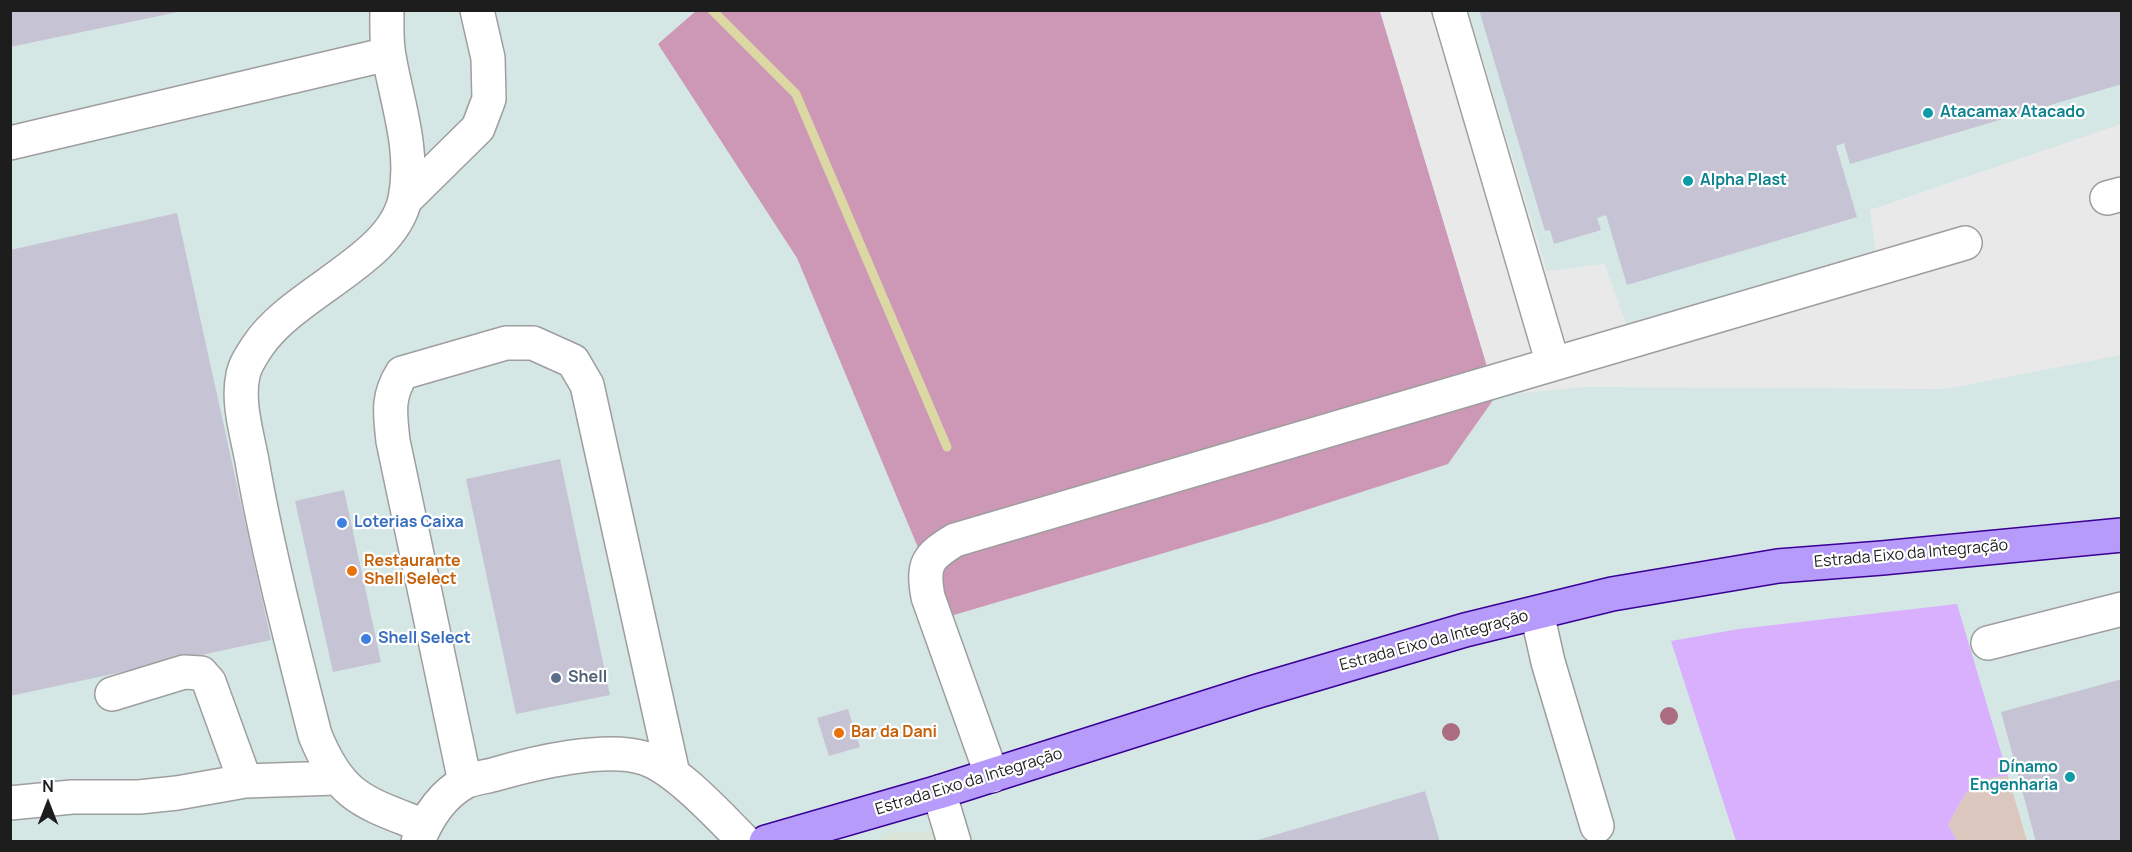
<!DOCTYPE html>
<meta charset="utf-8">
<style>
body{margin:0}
#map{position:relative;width:2132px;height:852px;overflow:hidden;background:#e7e2ee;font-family:Manrope,sans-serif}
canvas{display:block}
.frame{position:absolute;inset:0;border:12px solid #1d1d1d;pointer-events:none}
.north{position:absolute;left:18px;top:774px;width:60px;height:60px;-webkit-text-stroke:4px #fff;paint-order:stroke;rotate:0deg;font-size:16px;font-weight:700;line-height:24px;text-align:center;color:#1d1d1d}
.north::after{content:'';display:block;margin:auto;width:21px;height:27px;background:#1d1d1d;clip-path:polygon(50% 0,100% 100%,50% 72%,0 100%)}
</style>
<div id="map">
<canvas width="2132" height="852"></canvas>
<div class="frame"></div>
<div class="north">N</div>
</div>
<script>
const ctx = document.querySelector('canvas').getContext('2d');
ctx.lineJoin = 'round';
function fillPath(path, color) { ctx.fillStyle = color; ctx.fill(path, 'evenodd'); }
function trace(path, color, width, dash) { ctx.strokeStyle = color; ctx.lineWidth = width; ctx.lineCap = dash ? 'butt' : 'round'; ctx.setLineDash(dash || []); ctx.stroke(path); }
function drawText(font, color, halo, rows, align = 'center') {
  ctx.font = font + ' Manrope,sans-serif'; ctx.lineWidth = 4.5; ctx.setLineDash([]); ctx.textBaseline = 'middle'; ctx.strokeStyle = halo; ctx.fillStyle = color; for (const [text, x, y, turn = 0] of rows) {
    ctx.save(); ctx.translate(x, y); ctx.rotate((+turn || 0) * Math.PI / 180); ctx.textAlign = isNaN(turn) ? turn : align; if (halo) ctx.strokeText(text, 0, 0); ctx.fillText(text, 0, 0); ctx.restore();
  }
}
const industrial = new Path2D(`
 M11,11H2121V841H11Z`);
const forest = new Path2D(`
 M697,10L1380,11L1496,396L1448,464L1269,522L947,617L797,258L658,44Z`);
const wetland = new Path2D(`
 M2008,776L2027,841H1957L1948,825C1966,793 1967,778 2008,776Z`);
const sand = new Path2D(`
 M1957,604L2008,776C1967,778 1966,793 1948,825L1957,841H1736L1671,641L1739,629Z`);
const parking = new Path2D(`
 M1380,11H1468L1547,271L1605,264L1627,327L1878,271L1870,210L2121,124V355L1945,389L1583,387L1496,396Z`);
const plaza = new Path2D(`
 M912,831L930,832L951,841H883L881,836L892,832Z`);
const stream = new Path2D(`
 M712,10L796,94L947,447`);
const building = new Path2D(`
 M10,10H177L178,12L10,47Z
 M1479,10H2122V84L1850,164L1844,143L1836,146L1857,217L1627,285L1606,215L1597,218L1601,230L1554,244L1550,230L1545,231Z
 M177,213L271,640L10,696V250Z
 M560,459L610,695L516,714L466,479Z
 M344,490L381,662L333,672L295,501Z
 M2122,679V842H2036L2001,712Z
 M848,709L860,747L829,756L817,718Z
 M1425,791L1440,842H1254V841Z`);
const minor = new Path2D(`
 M387,10C387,25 386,41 389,56C397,103 415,150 405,199C392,261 293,292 257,347C251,356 245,365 243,375C237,402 247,434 252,461C268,553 292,644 315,735C341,799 364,802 424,826
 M1449,10L1553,364
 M10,143L388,54
 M2107,198L2122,194
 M405,200L478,128L489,99L488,58L477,10
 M1537,613L1548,662L1597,826
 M1988,643L2122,609
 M112,694L184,672L201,673L209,682L245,781
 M992,776L928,597C922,564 927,557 955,540L1965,243
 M465,782L393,441C390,413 387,397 402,373L506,343H533L573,361L587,385L673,774
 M939,792L954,842
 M10,803L72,797H139L177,793L245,781L336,778
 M418,842C427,818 442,795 465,782C474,778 486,777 496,774C534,763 605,746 644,758C676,768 720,817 745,842`);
const major = new Path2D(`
 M766,842L939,792L1258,691L1465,630L1612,594L1778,566L1882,558L2122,535`);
const trees = [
 [1669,716],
 [1451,732]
];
const markers = [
 [1928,113,6,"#0f9aa8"],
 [1688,181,6,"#0f9aa8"],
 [342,523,6,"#3f7fe0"],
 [352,571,6,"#e8710a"],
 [366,639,6,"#3f7fe0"],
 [556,678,6,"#5c6f8a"],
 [839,733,6,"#e8710a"],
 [2070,777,6,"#0f9aa8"]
];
const cultureNames = [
 ["Atacamax Atacado",1940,113],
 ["Alpha Plast",1700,181],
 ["Dínamo",2058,768,"right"],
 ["Engenharia",2058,786,"right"]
];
const shopNames = [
 ["Loterias Caixa",354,523],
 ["Shell Select",378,639]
];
const streetNames = [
 ["Estrada Eixo da Integração",1911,554,-5],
 ["Estrada Eixo da Integração",1434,641,-15],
 ["Estrada Eixo da Integração",969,782,-17]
];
const foodNames = [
 ["Restaurante",364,562],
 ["Shell Select",364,580],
 ["Bar da Dani",851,733]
];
const serviceNames = [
 ["Shell",568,678]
];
fillPath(industrial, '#d4e7e5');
fillPath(forest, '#cd97b6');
fillPath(wetland, '#dcc7bf');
fillPath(sand, '#d8b0fe');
fillPath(parking, '#e9e9e9');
fillPath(plaza, '#dae4d7');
trace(stream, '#dcd8a3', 9);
fillPath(building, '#c6c3d4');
trace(minor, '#9e9e9e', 36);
trace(major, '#3a0194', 36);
trace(minor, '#fff', 33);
trace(major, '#b69bfb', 33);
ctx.fillStyle = '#aa6c7e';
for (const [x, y] of trees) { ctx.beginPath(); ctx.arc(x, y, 9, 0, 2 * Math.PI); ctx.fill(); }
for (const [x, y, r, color] of markers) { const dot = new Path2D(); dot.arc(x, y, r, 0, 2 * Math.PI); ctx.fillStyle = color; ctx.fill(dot); trace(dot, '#fff', 2); }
drawText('bold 16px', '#0d838f', '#fff', cultureNames, 'left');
drawText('bold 16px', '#366cbe', '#fff', shopNames, 'left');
drawText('16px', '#1d1d1d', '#fff', streetNames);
drawText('bold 16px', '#c56008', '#fff', foodNames, 'left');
drawText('bold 16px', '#4e5e75', '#fff', serviceNames, 'left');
</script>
